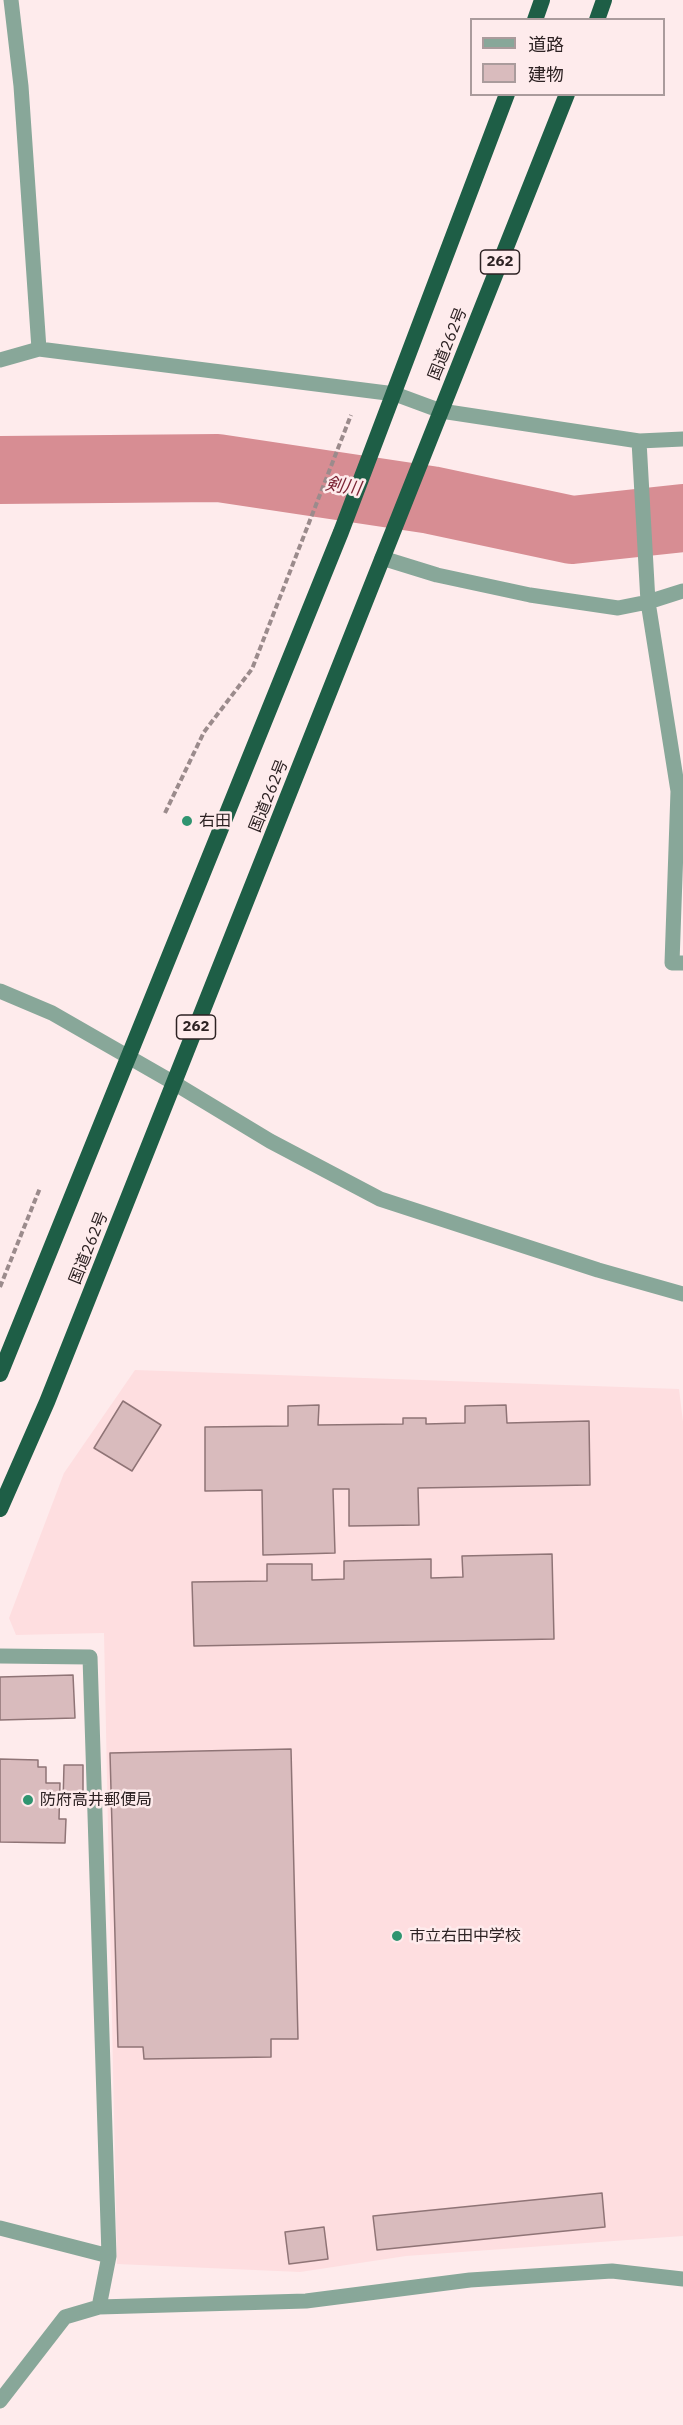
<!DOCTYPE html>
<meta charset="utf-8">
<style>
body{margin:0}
#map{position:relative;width:683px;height:2425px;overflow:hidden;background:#feebec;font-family:"IBM Plex Sans","Noto Sans JP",sans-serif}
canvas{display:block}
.legend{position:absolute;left:470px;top:18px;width:195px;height:78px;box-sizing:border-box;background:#feebec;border:2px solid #aa9b9c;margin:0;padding:8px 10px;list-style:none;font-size:18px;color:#2d2223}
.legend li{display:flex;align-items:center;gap:12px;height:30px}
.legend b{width:30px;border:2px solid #aa9b9c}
</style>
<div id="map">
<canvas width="683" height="2425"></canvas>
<ul class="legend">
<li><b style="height:8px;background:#88a799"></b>道路</li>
<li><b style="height:16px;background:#d9bbbd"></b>建物</li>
</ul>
</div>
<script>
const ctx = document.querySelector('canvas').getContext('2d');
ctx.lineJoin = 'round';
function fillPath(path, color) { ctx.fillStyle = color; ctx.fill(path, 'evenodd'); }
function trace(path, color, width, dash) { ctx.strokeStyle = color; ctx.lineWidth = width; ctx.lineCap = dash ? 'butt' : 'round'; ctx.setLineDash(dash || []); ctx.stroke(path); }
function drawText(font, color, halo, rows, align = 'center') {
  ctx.font = font + ' "IBM Plex Sans","Noto Sans JP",sans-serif'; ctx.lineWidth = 5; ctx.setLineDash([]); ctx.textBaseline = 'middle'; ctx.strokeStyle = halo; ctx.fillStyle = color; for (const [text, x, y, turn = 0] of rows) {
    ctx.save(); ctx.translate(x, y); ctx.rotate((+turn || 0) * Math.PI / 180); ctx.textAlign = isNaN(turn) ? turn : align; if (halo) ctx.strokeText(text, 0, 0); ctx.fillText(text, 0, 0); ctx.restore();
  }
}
const built = new Path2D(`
 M135,1370L679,1389L683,1422V2236L406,2256L300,2272L117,2264L104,1633L16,1635L9,1618L64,1473Z`);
const river = new Path2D(`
 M0,470L218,468L431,500L572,530L683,518`);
const building = new Path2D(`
 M123,1401L161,1425L132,1471L94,1448Z
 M319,1405L318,1425L403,1424V1418H426V1424L465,1423V1406L506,1405L507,1423L589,1421L590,1485L418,1488L419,1525L349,1526V1489H333L335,1553L263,1555L262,1490L205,1491V1427L288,1426V1406Z
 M552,1554L554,1639L194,1646L192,1582L267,1581V1564H312V1580L344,1579V1561L431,1559V1578L463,1577L462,1556Z
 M73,1675L75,1718L0,1720V1677Z
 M291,1749L298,2039H271V2057L144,2059L143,2047H118L110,1753Z
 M0,1759L38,1760V1767H46V1783H60L59,1819H66L65,1843L0,1842Z
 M64,1765H83V1803H63Z
 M602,2193L605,2227L377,2250L373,2216Z
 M324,2227L328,2259L289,2264L285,2232Z`);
const path = new Path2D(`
 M165,813L204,732L252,669L351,415
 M0,1287L40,1188`);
const minor = new Path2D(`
 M11,0L21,86L39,349
 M0,360L39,349L395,394L441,411L639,441L683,439
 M639,441L648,602L678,791L672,963H683
 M382,558L437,575L530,595L618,608L648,602L683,591
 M174,1083L270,1141L380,1199L598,1270L683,1294
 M0,1656L90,1657L109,2256L99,2307
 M0,2228L109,2256
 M0,2401L65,2317L99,2307L306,2301L470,2280L612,2271L683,2279`);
const tertiary = new Path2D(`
 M0,991L52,1013L174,1083`);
const trunk = new Path2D(`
 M535,20L542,0
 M597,20L604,0
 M0,1374L341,532L507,94
 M0,1509L47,1402L567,94`);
const markers = [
 [187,821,6,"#2f9470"],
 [28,1800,6,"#2f9470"],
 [397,1936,6,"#2f9470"]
];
const shields = [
 [500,262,39],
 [196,1027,39]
];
const shieldNames = [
 ["262",500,262],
 ["262",196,1027]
];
const streetNames = [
 ["国道262号",448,344,-68],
 ["国道262号",269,796,-68],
 ["国道262号",89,1248,-68]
];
const poiNames = [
 ["右田",199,821],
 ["防府高井郵便局",40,1800],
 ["市立右田中学校",409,1936]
];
const waterNames = [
 ["剣川",343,487,9]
];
fillPath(built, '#fedee0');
trace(river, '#d78d93', 68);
fillPath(building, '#d9bbbd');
trace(building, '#8f7476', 1.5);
trace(path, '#9b8b8c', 4, [6, 3]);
trace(minor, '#88a799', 15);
trace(tertiary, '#88a799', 15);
trace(trunk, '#1e5e46', 16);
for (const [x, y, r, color] of markers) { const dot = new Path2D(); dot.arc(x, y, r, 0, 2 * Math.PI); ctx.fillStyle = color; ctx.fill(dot); trace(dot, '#feebec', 2); }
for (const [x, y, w] of shields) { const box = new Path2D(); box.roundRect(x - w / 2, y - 12, w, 24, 4.5); ctx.fillStyle = '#feebec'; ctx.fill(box); trace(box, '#2d2223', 1.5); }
drawText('bold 15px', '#2d2223', null, shieldNames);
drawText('16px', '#2d2223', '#feebec', streetNames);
drawText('16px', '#2d2223', '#feebec', poiNames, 'left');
drawText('italic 18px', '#7c2535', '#feebec', waterNames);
</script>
